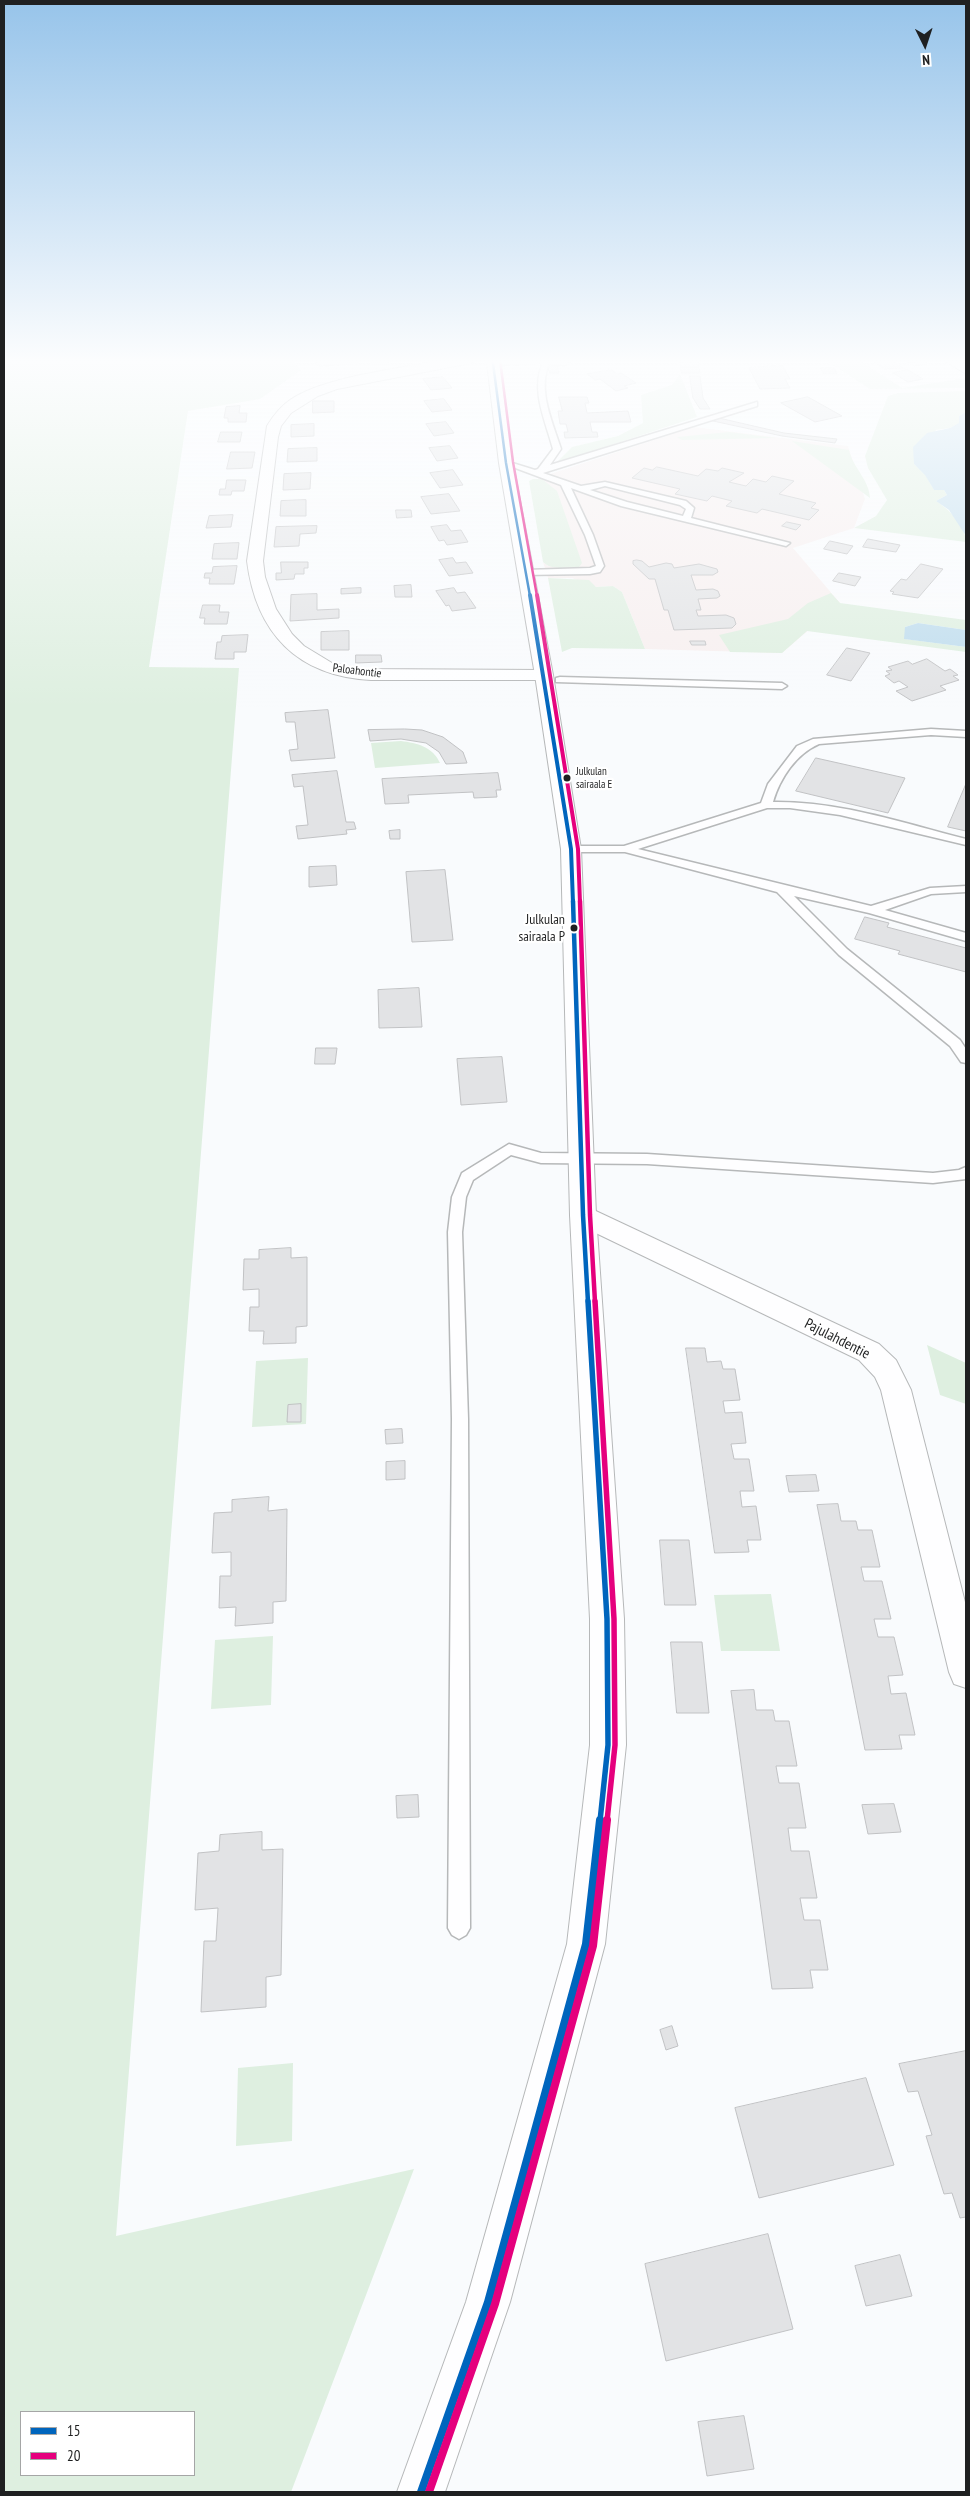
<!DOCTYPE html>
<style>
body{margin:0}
#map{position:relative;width:970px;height:2496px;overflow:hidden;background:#f9fbfd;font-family:"PT Sans Narrow",sans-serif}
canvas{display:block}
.frame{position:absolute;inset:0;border:5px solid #1f2021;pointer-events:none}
.legend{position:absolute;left:20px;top:2411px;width:175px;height:65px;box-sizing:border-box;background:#fff;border:1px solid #a5a6a6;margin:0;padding:6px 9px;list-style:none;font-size:15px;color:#1f2021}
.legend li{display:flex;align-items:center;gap:10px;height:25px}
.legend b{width:25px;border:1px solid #a5a6a6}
.north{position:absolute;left:900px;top:20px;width:50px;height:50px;-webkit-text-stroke:4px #fff;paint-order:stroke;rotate:176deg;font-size:14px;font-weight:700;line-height:20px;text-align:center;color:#1f2021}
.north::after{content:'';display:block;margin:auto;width:18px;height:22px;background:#1f2021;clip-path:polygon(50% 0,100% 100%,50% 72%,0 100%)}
</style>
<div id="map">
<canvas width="970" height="2496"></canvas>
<div class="frame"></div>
<ul class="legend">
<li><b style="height:6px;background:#0065bd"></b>15</li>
<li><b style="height:6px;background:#e5007d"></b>20</li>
</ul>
<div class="north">N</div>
</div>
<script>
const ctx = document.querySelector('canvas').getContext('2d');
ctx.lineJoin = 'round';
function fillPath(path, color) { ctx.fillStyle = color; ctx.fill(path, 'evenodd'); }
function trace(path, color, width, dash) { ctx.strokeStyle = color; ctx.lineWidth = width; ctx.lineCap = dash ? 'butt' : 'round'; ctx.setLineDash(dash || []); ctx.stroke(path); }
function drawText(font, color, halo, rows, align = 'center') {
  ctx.font = font + ' "PT Sans Narrow",sans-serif'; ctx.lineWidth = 4.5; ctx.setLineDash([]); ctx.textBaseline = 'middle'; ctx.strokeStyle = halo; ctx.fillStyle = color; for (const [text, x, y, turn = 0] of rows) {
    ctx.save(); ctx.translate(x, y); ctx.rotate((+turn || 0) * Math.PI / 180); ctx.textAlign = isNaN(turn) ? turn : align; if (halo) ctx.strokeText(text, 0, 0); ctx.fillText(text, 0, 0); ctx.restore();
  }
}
const education = new Path2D(`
 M694,427L848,446L865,499L854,528L793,548L840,603L782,653L645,649L622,592L613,586L596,587L572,578H548L543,562L548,566L538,478Z`);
const green = new Path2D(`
 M4,359H291L301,370L260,399L188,411L149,667L239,668L116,2236L414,2169L291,2492H4ZM21,2412H194V2475H21Z
 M824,359H857L902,388L966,378V388L870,389Z
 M680,374L697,417L556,463L572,447L618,436L643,423L641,395L672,385Z
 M966,391V412L959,416L960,423L950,428L936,430L914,464L925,474L934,490H944L947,495L936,501C949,509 966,526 966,542L854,528L876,516L887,500L868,468L865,456L888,396L898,393Z
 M729,432L776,438L682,440L677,437Z
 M792,441L849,450C853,468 869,479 870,498Z
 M533,479H542L557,491L582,563L579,567C567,567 552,571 543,562L529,481Z
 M548,578L589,580L596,587L613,586L622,592L645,649L572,648L562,652Z
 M831,593L840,603L966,620V630L918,623L905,627V639L966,647V652L807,631L782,653L730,652L719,635L788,619L808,603Z
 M401,741C417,743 433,747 440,763L375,768L371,743Z
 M927,1345L966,1363V1404L940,1395Z
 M308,1358L306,1424L252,1427L256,1361Z
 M771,1594L780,1651H721L714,1595Z
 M273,1636L271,1705L211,1709L215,1640Z
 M293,2063L292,2141L236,2146L238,2068Z`);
const water = new Path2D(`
 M966,412V536L949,510L936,501L947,495L944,490H934L925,475L914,464L913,447L927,433L950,428L959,423V416Z
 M918,623L966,630V647L904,639L905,627Z`);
const building = new Path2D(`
 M317,359H358L357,364L320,366L316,364Z
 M369,359H389L388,364H372V361Z
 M870,359H890L903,368L885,369Z
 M923,361L929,364L914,366L908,363Z
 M680,362H698L699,367H681Z
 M548,365H557L559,373H550Z
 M782,365L790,379H785L790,388L760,389L749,368Z
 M681,367H699L700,373H682Z
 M821,368H834L837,374H824Z
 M612,370L617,374L621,373L636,383L624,386L628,388L616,391L600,379L595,380L587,374Z
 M908,370L923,379L908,382L893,373Z
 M690,376H700L703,398L710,409H700L693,398Z
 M443,377L452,388L431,390L423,379Z
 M559,397H587L589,403H585L587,413L628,411L631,422H590L592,432H597L598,437L565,438L564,432H568L566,424H560L558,411H562Z
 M808,397L842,416L815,422L781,403Z
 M444,399L452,410L432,412L424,401Z
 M313,401H334V412L313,413Z
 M240,406L239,413H247L246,422H228V418H224L226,407Z
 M719,418L784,433L837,439L835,443L782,436L713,421Z
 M446,422L454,433L434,436L426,424Z
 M314,424V436L291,437V425Z
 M221,432H242L240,442H218Z
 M450,446L458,458L437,461L429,448Z
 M317,448V461L287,462L288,449Z
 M231,452H255L252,468L227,469Z
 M657,467L698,476L706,469L718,471L722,468L744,473L729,482L746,486L753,479L766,482L772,476L794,481L779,494L816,503L811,508L819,510L809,520L762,509L757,513L726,506L732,501L712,496L707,501L675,494L680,489L632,478L644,468L652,470Z
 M453,470L463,485L440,488L430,473Z
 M311,473L310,489L283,490L284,474Z
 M227,480H246L244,491H232L231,495H219L220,489H225Z
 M449,494L460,511L431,514L421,497Z
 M306,500V516H280L281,501Z
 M396,510H411L412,517L397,518Z
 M233,515L231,527L206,528L209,516Z
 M787,522L801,525L796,530L782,526Z
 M447,525L451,531L461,530L468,542L447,545L444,540L439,541L431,527Z
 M317,526L316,533L300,534L299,546L274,547L276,527Z
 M868,539L900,545L896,552L863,547Z
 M830,541L853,546L847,554L824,549Z
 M239,543L237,559H212L214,544Z
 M453,558L456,563L466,562L473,573L449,576L439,560Z
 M637,560L642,561L649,567L666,563L672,564L674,568L699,564L717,569L718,572L713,575H691L696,590L713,589L718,591L720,596L717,598L698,599L701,610H696L698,616L726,615L734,618L736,624L732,628L674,630L668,610H664L655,579H649L633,564V561Z
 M281,562H308V568H304V574H295L294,579L276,580V573H281Z
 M921,564L943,569L918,598L892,594L894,592L890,591L901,579L906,580Z
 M237,566L234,584H209L210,578H204L205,573H212L213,567Z
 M839,573L861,577L855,586L833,581Z
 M411,585L412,597H395L394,586Z
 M361,588V593L341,594V589Z
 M454,588L457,593L465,592L476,608L452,611L449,605L446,606L436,591Z
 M317,594V610L339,609V618L290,621L291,595Z
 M203,605H220L219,612H229L227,624H204L205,618H200Z
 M349,631V650H321V632Z
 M248,635L246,652H234V659H215L217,642H221L222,636Z
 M690,641H705L706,645H692Z
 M847,648L870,653L851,681L827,675Z
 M356,655H381L382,662L356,663Z
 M927,659L945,671L950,669L958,675L953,676L959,680L940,686L946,690L912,701L896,691L908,687L899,681L894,683L885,676L890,674L886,671L892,670L888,667L908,661L912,664Z
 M328,710L335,758L291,761L289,750L298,749L295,722H286L285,713Z
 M405,729L422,730L443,737L463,752L467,763L446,764L439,752L426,743L401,739L370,741L368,730Z
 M816,758L905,778L888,813L796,791Z
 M337,771L346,822H354L356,829L346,830L347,834L298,839L296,826L308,825L303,786L294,787L292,775Z
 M498,773L501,790H496L497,797L474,798L473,792L408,795L409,803L385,804L382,779Z
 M966,784V831L948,827Z
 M400,830V839H390L389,831Z
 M336,866L337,885L309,887V867Z
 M445,870L453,940L412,942L406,872Z
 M865,917L889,923L887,927L966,948V972L898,954L900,951L855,939Z
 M419,988L422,1027L379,1028L378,990Z
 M316,1048H337L335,1064H315Z
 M502,1057L507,1102L461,1105L457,1059Z
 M291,1248V1258L307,1257V1326L296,1327V1343L263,1344L264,1331H249L250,1307H259V1289L243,1290L244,1259H259V1250Z
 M686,1348H705L707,1362L721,1361L723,1369H735L740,1400L723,1401L725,1413L742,1412L746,1443L731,1444L734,1459H749L754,1491H740L742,1507L756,1506L761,1540H747L749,1552L715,1553Z
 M301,1404V1422H287L288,1405Z
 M402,1429L403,1443L386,1444L385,1430Z
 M405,1461V1479L386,1480V1462Z
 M816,1475L819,1491L789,1492L786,1476Z
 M269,1497L268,1511L287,1509L286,1601L273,1602V1623L235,1626L236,1607L219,1608L220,1576H231V1552L212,1553L214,1513L232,1512V1500Z
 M838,1504L841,1521H856L858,1530H872L880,1567H861L864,1581H882L891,1619H874L878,1637H894L903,1675L888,1676L891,1694L906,1693L915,1735H899L902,1749L865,1750L817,1505Z
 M660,1540H689L696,1605H665Z
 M671,1642H702L709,1713H677Z
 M754,1690L756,1710H773L775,1721H789L797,1766H776L779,1783H799L806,1828H788L791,1851H809L817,1898H800L804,1920H820L828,1970H810L813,1988L772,1989L731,1691Z
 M418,1795L419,1817L397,1818L396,1796Z
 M894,1804L901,1832L868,1834L862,1805Z
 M262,1832V1850L283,1849L281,1975L266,1977V2007L201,2012L204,1941H216L218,1908L195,1910L198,1853L219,1851L220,1835Z
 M672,2026L678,2046L666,2050L660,2030Z
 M966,2051V2217L960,2218L952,2193L944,2194L926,2136L932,2135L918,2091L908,2092L899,2064Z
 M866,2078L894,2165L759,2198L735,2108Z
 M768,2234L793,2329L666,2361L645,2264Z
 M900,2255L912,2296L866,2306L855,2266Z
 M744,2416L754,2469L707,2476L698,2422Z`);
const lane = new Path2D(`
 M514,359H551L569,363L565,365L549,364C537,390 553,423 561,449L550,465L757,402V406L543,473L581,486L605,482L686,501L694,508L691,518L790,543L786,546L621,506L571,488L593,535L604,566L600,572L590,574L522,575L521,573L525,570L590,568L596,566L585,535L561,485L502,463L506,461L535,470L538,469L553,449C546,422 530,390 543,363L493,365L489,363ZM605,486L680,505L686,509L683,516L627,502L590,490Z
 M560,677L782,683L787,686L782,689L556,682V678Z
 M931,729L966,731V737L931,735L819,744C796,754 780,778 773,802C839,801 903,823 966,839V845L840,815L790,808H767L638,849L871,906L930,888L966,886V892L931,894L885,910L966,933V941L869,913L794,896L847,949L960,1040L966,1049V1063L961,1062L950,1046L839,955L777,892L625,852H571L565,849L571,846H624L761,803L768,784L797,746L813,739Z
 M509,1144L541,1153L647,1154L933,1173L959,1170L966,1167V1179L933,1183L647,1164L541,1163L511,1155L473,1180L466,1197L462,1232L468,1419L470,1928L466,1935L459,1939L452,1935L448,1928L452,1419L448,1232L452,1197L462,1173Z`);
const street = new Path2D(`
 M449,359H477L471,363L337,389L318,396L291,413L281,426L278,437L263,561L265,577L276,609L292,634L304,646L332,663L359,669L544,670L550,671L553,675L550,679L544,680H371C297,676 256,633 247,561L267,426C273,416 280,407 290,400C325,376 405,368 449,359Z
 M942,359H958L966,365V374Z
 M583,1205L879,1344L896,1360L911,1390L966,1606V1688L954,1684L949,1672L881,1390L875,1377L859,1360L573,1222L570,1215L573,1208Z`);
const secondary = new Path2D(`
 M484,359H497L499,363L513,463L553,675L581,849L596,1215L624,1619L626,1745L605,1944L510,2302L445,2492H397L466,2302L567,1944L590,1745V1619L570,1215L561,849L535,675L499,463L487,363Z`);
const bus1Far4 = new Path2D(`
 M490,359L493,363L506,463L530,596`);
const bus1Far3 = new Path2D(`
 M530,595L571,849L573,903`);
const bus1Far2 = new Path2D(`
 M573,901L583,1215L588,1302`);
const bus1Far1 = new Path2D(`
 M588,1301L607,1619L608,1745L600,1821`);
const bus1 = new Path2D(`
 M421,2492L488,2302L586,1944L600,1820`);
const bus2Far4 = new Path2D(`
 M500,359L513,462L537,596`);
const bus2Far3 = new Path2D(`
 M537,595L578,849L580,903`);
const bus2Far2 = new Path2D(`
 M580,901L590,1215L595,1302`);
const bus2Far1 = new Path2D(`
 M595,1301L614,1619L615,1745L607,1821`);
const bus2 = new Path2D(`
 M429,2492L495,2304L593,1946L607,1820`);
const markers = [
 [567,778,4.5,"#1f2021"],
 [574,928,4.5,"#1f2021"]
];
const farBusnames = [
 ["Julkulan",576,772],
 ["sairaala E",576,785]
];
const farStreetnames = [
 ["Paloahontie",357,671,7]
];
const busNames = [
 ["Julkulan",565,920],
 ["sairaala P",565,937]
];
const streetNames = [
 ["Pajulahdentie",837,1339,27]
];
fillPath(education, '#f7efef');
fillPath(green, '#deefe0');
fillPath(water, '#bedced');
fillPath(building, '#e2e3e5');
trace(building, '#c1c2c4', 1);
trace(lane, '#b6b8b9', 3);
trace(street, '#b6b8b9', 2);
trace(secondary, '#b6b8b9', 2);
fillPath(lane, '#fefeff');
fillPath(street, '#fefeff');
fillPath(secondary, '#fefeff');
trace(bus1Far4, '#0065bd', 2.5);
trace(bus1Far3, '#0065bd', 4);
trace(bus1Far2, '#0065bd', 4.5);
trace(bus1Far1, '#0065bd', 5.5);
trace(bus1, '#0065bd', 8);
trace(bus2Far4, '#e5007d', 2.5);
trace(bus2Far3, '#e5007d', 4);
trace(bus2Far2, '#e5007d', 4.5);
trace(bus2Far1, '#e5007d', 5.5);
trace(bus2, '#e5007d', 8);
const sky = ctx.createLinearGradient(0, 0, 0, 709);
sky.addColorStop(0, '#97c4ea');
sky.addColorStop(0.51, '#fcfdfe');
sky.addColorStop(1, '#fcfdfe00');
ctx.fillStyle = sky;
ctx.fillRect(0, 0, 970, 709);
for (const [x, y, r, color] of markers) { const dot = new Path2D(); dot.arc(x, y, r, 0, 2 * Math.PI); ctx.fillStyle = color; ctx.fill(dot); trace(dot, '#fff', 2); }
drawText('11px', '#1f2021', '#fff', farBusnames, 'left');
drawText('12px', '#1f2021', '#fff', farStreetnames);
drawText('14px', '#1f2021', '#fff', busNames, 'right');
drawText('15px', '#1f2021', '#fff', streetNames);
</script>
